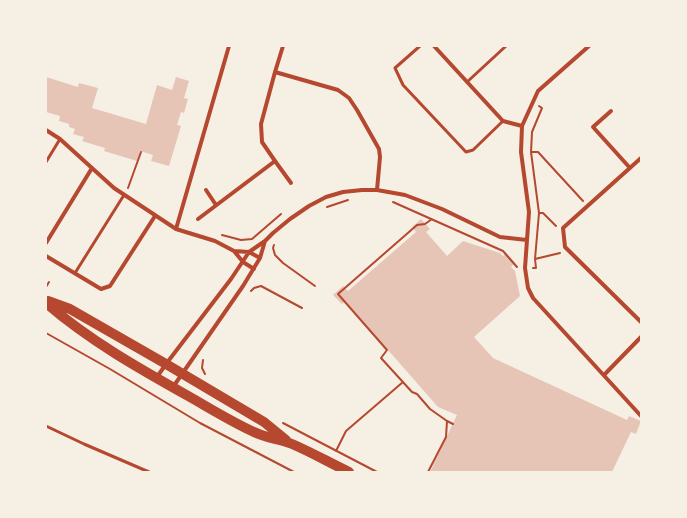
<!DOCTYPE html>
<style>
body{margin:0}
#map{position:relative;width:687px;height:518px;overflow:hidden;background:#f6efe4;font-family:Ubuntu,sans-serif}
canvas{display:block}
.frame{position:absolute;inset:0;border:47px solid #f6efe4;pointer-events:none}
</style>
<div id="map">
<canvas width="687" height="518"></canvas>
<div class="frame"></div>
</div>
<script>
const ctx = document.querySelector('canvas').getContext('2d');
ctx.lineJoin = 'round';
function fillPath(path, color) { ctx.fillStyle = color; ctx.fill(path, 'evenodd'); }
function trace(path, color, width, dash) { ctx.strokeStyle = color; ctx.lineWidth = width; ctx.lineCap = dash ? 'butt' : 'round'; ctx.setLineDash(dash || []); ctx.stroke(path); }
const building = new Path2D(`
 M46,77L78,87L79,83L98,88L92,108L146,124L157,85L172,90L176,77L189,81L184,98L188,99L184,113L181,112L177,125L181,126L169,166L151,161L153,155L140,151L137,161L104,151L105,148L82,141L84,137L73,134L75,129L69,127V124L59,121L60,116L46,112Z
 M421,219L430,229L426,232L447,256L463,241L500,253L503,256L506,253L515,263L511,267L515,271L520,296L474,337L493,358L627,420L629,416L641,421L636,434L631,432L612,472H430L457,415L438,407L345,301L342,304L333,295L343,286L348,291L416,232L412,227Z`);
const path = new Path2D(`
 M531,152L532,132L542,108L539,106
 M128,188L141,152
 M393,202L503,251L517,267
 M327,207L348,200
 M539,213L531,152H538L583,201
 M222,235L241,240L252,239L281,214
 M274,245L273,248L275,255L283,263L315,286
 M535,259L539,213H543L556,226
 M533,268H536L535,259L560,253
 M46,287L49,282
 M251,291L254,288L261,286L302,308
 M46,333L110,369L200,423L294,472
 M203,360L202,368L205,374
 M447,421L453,424
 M283,423L377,472
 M336,451L346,431L403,382
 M428,472L446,437L447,421L430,409L417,394L412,392L381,358L387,350L338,294L417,225L425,224L432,219`);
const service = new Path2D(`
 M420,46L395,68L403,85L466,152L473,150L503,121
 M467,82L506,46
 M46,162L60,139
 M75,273L124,195
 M46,426L84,444L149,472`);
const minor = new Path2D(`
 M434,46L503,121L522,126
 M589,46L538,91L522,126L521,152L529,212L525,268L528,288L533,298L641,416
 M275,72L283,46
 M611,111L593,127L630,168
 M46,130L60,139L114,188L176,229L215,241L234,251L249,252L260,258
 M641,158L563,228L565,247L641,322
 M275,161L291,183
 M206,190L216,205
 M198,219L275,161L262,142L261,124L275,72L338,90L349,98L357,110L379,149L380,157L377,190
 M176,229L229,46
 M46,243L92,168
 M234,251L243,262L254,269
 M46,256L101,289L110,286L155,216
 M604,375L641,337
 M157,377L166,364L231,279L249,252L265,241L273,233L290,219L309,206L326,197L343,192L362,190H377L405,195L442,209L500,237L527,240
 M173,387L243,286L260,258L265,241`);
const primary = new Path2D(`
 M48,301L70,309L166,364L264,422L286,440
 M46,303C90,341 140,369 190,397C211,409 232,422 254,432C266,438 280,439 292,444C311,452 330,463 349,472`);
fillPath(building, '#e6c5b7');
trace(path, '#b5482f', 2);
trace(service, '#b5482f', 3);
trace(minor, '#b5482f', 4);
trace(primary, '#b5482f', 10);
</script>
